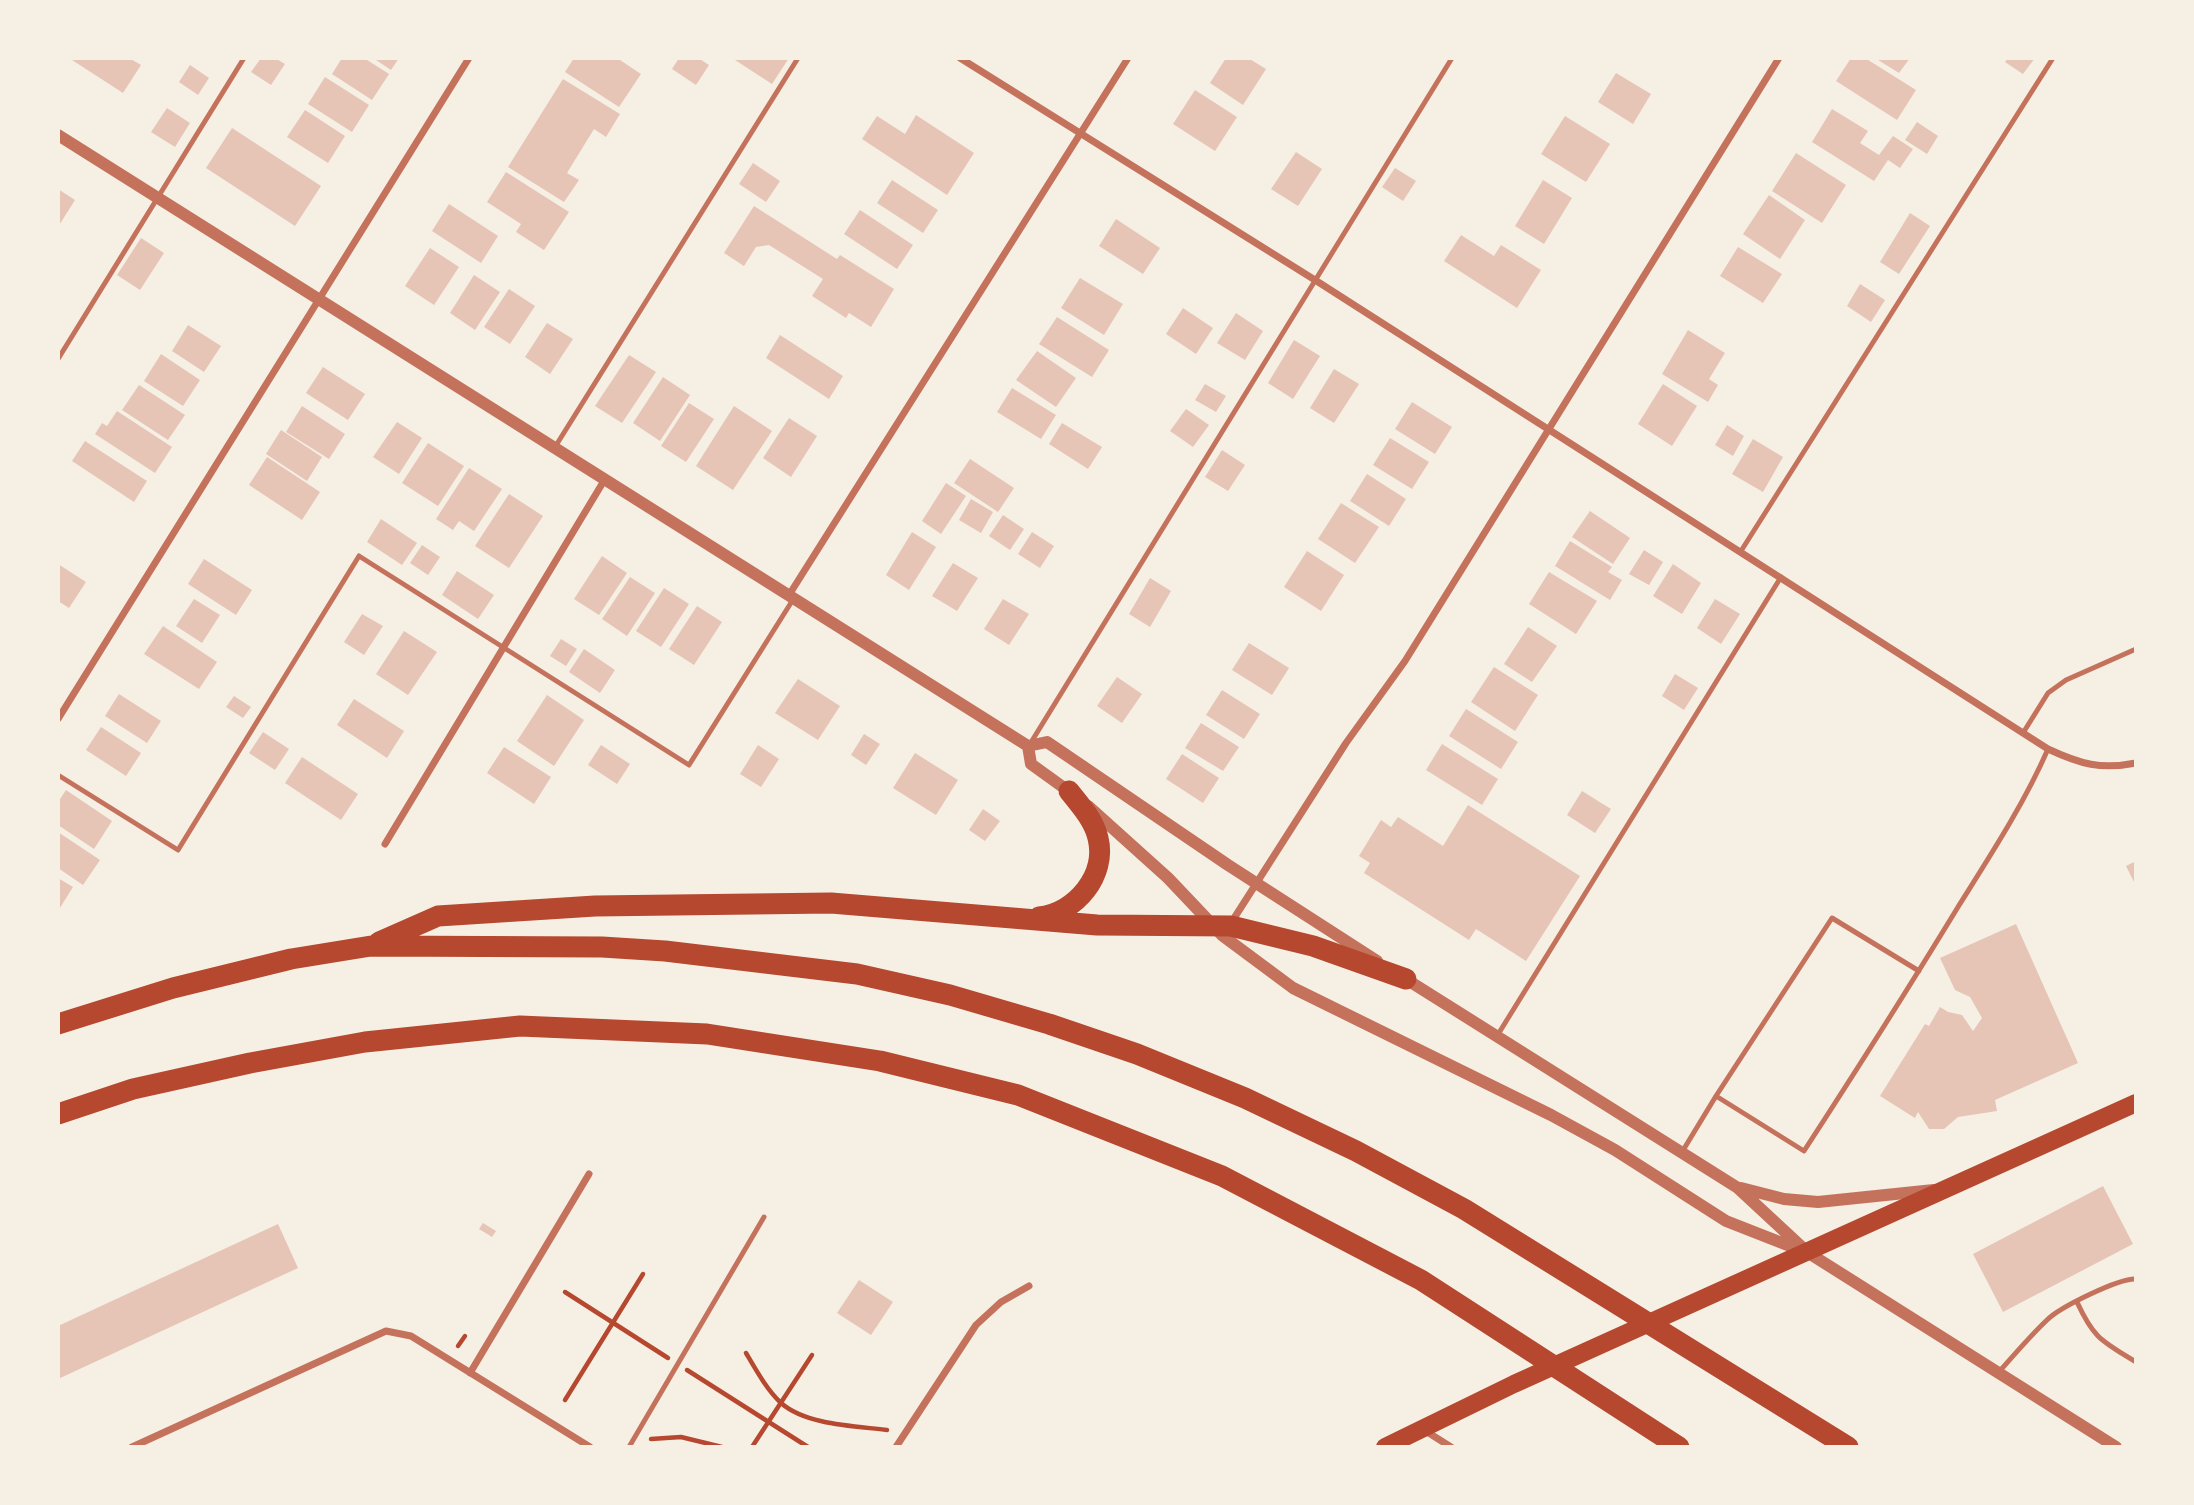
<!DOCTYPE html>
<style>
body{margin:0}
#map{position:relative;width:2194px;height:1505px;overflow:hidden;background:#f6efe4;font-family:Mulish,sans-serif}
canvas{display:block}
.frame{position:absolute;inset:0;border:60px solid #f6efe4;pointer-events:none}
</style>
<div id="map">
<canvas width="2194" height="1505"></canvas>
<div class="frame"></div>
</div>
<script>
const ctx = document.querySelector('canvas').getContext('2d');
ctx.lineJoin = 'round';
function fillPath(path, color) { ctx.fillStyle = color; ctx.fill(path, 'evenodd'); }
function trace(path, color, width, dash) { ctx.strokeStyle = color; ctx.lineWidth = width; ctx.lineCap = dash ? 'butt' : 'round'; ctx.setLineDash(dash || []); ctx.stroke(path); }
const building = new Path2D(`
 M74,58H129L141,65L123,93L72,60Z
 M261,58H275L285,64L271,85L251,72Z
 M342,58H364L389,74L372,100L332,74Z
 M373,58H399L391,70Z
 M574,58H617L641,74L619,107L565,72Z
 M679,58H698L709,65L696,85L672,69Z
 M737,58H789L772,84L735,60Z
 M1226,58H1248L1266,69L1243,105L1210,83Z
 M1851,58H1865L1916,90L1897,120L1836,81Z
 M1875,58H1910L1899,73Z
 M2008,58H2035L2023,74L2005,62Z
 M190,65L209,78L198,95L179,82Z
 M1616,73L1651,94L1633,124L1598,102Z
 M325,77L369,105L352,132L308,104Z
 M563,79L620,114L606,137L594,129L567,173L579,180L564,202L508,167Z
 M1195,90L1237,117L1215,151L1173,124Z
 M167,108L190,123L175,147L151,132Z
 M1832,109L1868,131L1860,143L1879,155L1893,136L1913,149L1900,168L1888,160L1874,181L1812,142Z
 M305,110L345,136L328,163L287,137Z
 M916,115L974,153L947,195L862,139L877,116L905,134Z
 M1565,116L1610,144L1586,182L1541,154Z
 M1917,122L1938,136L1927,154L1905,140Z
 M232,128L321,186L295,226L206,168Z
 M1296,152L1322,169L1298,206L1271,189Z
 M1796,153L1846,185L1822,223L1772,191Z
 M753,163L780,181L766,202L739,184Z
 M1395,168L1416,181L1403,201L1382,187Z
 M506,172L569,212L544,250L516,232L521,224L487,202Z
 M892,180L938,210L923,233L877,203Z
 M1543,180L1572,198L1544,244L1515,226Z
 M58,189L75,200L58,227Z
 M1769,195L1805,220L1780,259L1743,234Z
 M449,204L498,236L481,263L432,231Z
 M754,206L837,259L840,255L894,289L871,327L849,313L846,318L812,296L823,279L769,245L756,247L744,266L724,253Z
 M860,210L913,245L897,269L844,234Z
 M1910,213L1930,226L1899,274L1880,262Z
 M1116,219L1160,248L1143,274L1099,246Z
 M1461,235L1494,256L1501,245L1541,270L1517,308L1444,261Z
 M141,238L164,253L140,290L117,275Z
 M1738,247L1782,274L1763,303L1720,276Z
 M430,248L459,267L434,305L405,286Z
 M474,275L500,292L475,330L450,313Z
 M1080,278L1123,304L1104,335L1061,308Z
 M1860,284L1885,300L1871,322L1847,306Z
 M509,289L535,306L510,344L484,327Z
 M1183,308L1213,328L1196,354L1166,334Z
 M1236,313L1263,331L1245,360L1217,343Z
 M1057,317L1109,350L1092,377L1039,344Z
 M547,323L573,339L550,374L525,357Z
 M188,325L221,346L204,372L172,351Z
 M1688,330L1725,353L1709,379L1718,385L1708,402L1662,374Z
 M780,335L843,376L829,399L766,358Z
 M1294,340L1320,356L1293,399L1268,383Z
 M1037,351L1076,378L1056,407L1016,380Z
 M161,354L200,380L183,406L144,381Z
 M629,355L656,372L622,423L595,406Z
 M323,367L365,394L348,420L306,393Z
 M1334,369L1359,384L1334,423L1310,408Z
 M663,377L690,395L660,441L633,423Z
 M1205,384L1226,396L1216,412L1195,400Z
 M1663,384L1697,406L1672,446L1638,424Z
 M139,385L185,415L168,440L122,410Z
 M1012,388L1056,415L1041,439L997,412Z
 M1412,402L1452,427L1435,454L1395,429Z
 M689,403L714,419L686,462L661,446Z
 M302,406L345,434L329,459L286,432Z
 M734,406L772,431L733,490L696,466Z
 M1186,409L1209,425L1193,447L1170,431Z
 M117,411L172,447L155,473L95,434L102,423L107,426Z
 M789,418L817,436L791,477L763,458Z
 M397,422L422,438L399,474L373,457Z
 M1062,423L1102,447L1088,469L1049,444Z
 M1727,425L1744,436L1733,456L1715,445Z
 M281,430L322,457L307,481L266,454Z
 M1390,438L1429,462L1412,489L1373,465Z
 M1753,439L1783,457L1763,492L1732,474Z
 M85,441L147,481L134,502L72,461Z
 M428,443L464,466L438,506L402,483Z
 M1222,450L1245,465L1228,491L1205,477Z
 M267,457L320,492L302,520L249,485Z
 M970,459L1014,488L998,512L954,483Z
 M469,468L502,489L474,531L459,521L453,530L436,519Z
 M1367,474L1406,499L1389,526L1350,501Z
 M946,483L966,496L941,534L922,521Z
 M509,494L543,516L509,568L475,546Z
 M971,499L993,512L981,533L959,520Z
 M1341,503L1379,527L1355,563L1318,539Z
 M1590,511L1630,538L1613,564L1572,537Z
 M1003,515L1024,529L1010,550L989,536Z
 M381,519L417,543L402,565L367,542Z
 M912,532L936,547L909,590L886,575Z
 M1032,532L1054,546L1040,568L1018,554Z
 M1570,541L1612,567L1608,572L1622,580L1610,600L1555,566Z
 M422,545L440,557L428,575L410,563Z
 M1644,550L1663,562L1649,585L1629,574Z
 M1307,551L1344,575L1321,611L1284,587Z
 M602,556L627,573L599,615L574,599Z
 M204,559L252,590L236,615L188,584Z
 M953,563L978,578L957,611L932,596Z
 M58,564L86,582L69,608L58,601Z
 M1673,564L1701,583L1682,614L1653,596Z
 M457,571L494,595L478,619L442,595Z
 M1549,572L1597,601L1576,634L1529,604Z
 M630,577L655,593L627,636L602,619Z
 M1150,578L1171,591L1150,627L1129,614Z
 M664,588L689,604L661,647L636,631Z
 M194,599L220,615L202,643L176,626Z
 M1003,599L1029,614L1009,645L984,629Z
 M1715,599L1740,614L1721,644L1697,628Z
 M697,606L722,622L694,665L669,649Z
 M362,614L383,626L364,655L344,642Z
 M163,626L217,662L199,689L144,654Z
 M1528,627L1557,646L1532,682L1504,664Z
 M404,631L437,652L408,695L376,674Z
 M561,639L577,649L566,666L550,656Z
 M1249,643L1289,668L1272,695L1232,670Z
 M584,649L615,670L600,693L569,672Z
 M1494,667L1538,695L1515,731L1471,702Z
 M1675,674L1698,688L1684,710L1662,696Z
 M1117,677L1142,694L1122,723L1097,706Z
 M798,679L840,706L818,740L775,713Z
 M1222,690L1260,714L1244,739L1206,715Z
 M119,694L161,721L147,743L105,716Z
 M547,695L584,720L554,766L517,741Z
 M234,696L251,707L243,718L226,707Z
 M354,699L404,731L387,758L337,725Z
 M1466,709L1518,742L1501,769L1449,736Z
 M1201,723L1239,747L1223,771L1185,748Z
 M101,727L141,753L126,776L86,750Z
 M263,732L289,749L275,770L249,753Z
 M864,734L880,744L866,765L851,755Z
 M1442,744L1498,779L1482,805L1426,770Z
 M601,745L630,764L617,784L588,765Z
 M758,745L779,759L761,787L740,774Z
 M504,747L551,777L534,804L487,773Z
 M915,753L958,780L936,815L893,788Z
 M1182,754L1219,778L1203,803L1166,779Z
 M302,757L358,794L341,820L285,783Z
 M66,790L112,821L94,849L58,825V802Z
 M1582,791L1611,809L1595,833L1567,815Z
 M1468,805L1580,876L1526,961L1476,929L1469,940L1364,873L1370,863L1359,856L1381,820L1391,827L1398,817L1443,846Z
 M983,809L1000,821L985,841L969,830Z
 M58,832L100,860L83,885L58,868Z
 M2136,861V886L2126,866Z
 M58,878L73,887L58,911Z
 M2016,924L2078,1063L1995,1100L1997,1111L1958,1117L1944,1129H1929L1918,1112L1915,1118L1880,1096L1925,1024L1929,1026L1940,1007L1948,1012L1962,1015L1973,1031L1982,1018L1970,997L1955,990L1940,958Z
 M2103,1186L2133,1244L2003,1312L1973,1254Z
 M483,1223L496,1231L492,1237L479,1229Z
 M278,1224L298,1268L58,1379V1326Z
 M859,1280L893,1302L871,1335L837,1313Z`);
const path = new Path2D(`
 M565,1292L668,1358
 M458,1346L465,1336
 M746,1353C756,1370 767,1390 781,1403C806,1425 855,1426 887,1430
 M687,1370L808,1447
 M565,1400L643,1274
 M651,1439L681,1437L722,1447
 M752,1447L812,1355`);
const service = new Path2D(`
 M58,359L244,58
 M555,447L798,58
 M1741,551L2053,58
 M2023,733L2048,693L2066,680L2136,649
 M1030,744L1452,58
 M58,775L178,850L359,556L689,765L794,598
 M1497,1036L1781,577
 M1716,1096L1832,918L1919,971
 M1682,1152L1716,1096L1804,1151C1856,1071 1908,989 1958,907C1990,856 2024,804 2048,749
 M2077,1302C2094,1339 2102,1341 2136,1362
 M1998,1373C2014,1355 2030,1336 2047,1320C2060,1307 2119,1278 2136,1279
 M629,1447L764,1217`);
const minor = new Path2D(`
 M960,58L1315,280L2048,749C2080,764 2101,770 2136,763
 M789,595L1128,58
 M58,719L469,58
 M385,844L605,479
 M1231,923L1346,743L1405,661L1779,58
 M470,1373L589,1174
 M1424,1430L1451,1447
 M132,1447L386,1331L411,1336L590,1447
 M896,1447L976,1325L1001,1302L1029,1286`);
const tertiary = new Path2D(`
 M58,135L1028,746L1047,742L1228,865L1377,961
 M1028,746L1031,764L1074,795
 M1088,806L1168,878L1223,936L1293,988L1551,1115L1615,1150L1726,1221L1800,1250
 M1401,976L1738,1188L1807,1252L2116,1447
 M1741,1188L1784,1199L1818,1202L1934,1190`);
const primary = new Path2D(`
 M1385,1447L1514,1384L2136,1103`);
const motorway = new Path2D(`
 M1039,917C1076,913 1107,875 1098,838C1094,820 1080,805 1069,791
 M379,942L438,916L595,906L831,903L1097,925L1231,926L1313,946L1406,979
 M58,1024L173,988L291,959L371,946L602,947L665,951L857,974L950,995L1049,1024L1137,1054L1245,1098L1356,1151L1464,1209L1848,1447
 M58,1114L133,1089L250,1063L365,1042L520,1026L707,1034L880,1061L1018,1095L1222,1176L1421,1280L1679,1447`);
fillPath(building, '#e6c5b7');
trace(path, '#b5482f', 4.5);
trace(service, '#c5725c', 5);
trace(minor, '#c5725c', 7);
trace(tertiary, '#c5725c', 12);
trace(primary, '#b5482f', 18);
trace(motorway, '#b5482f', 21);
</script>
